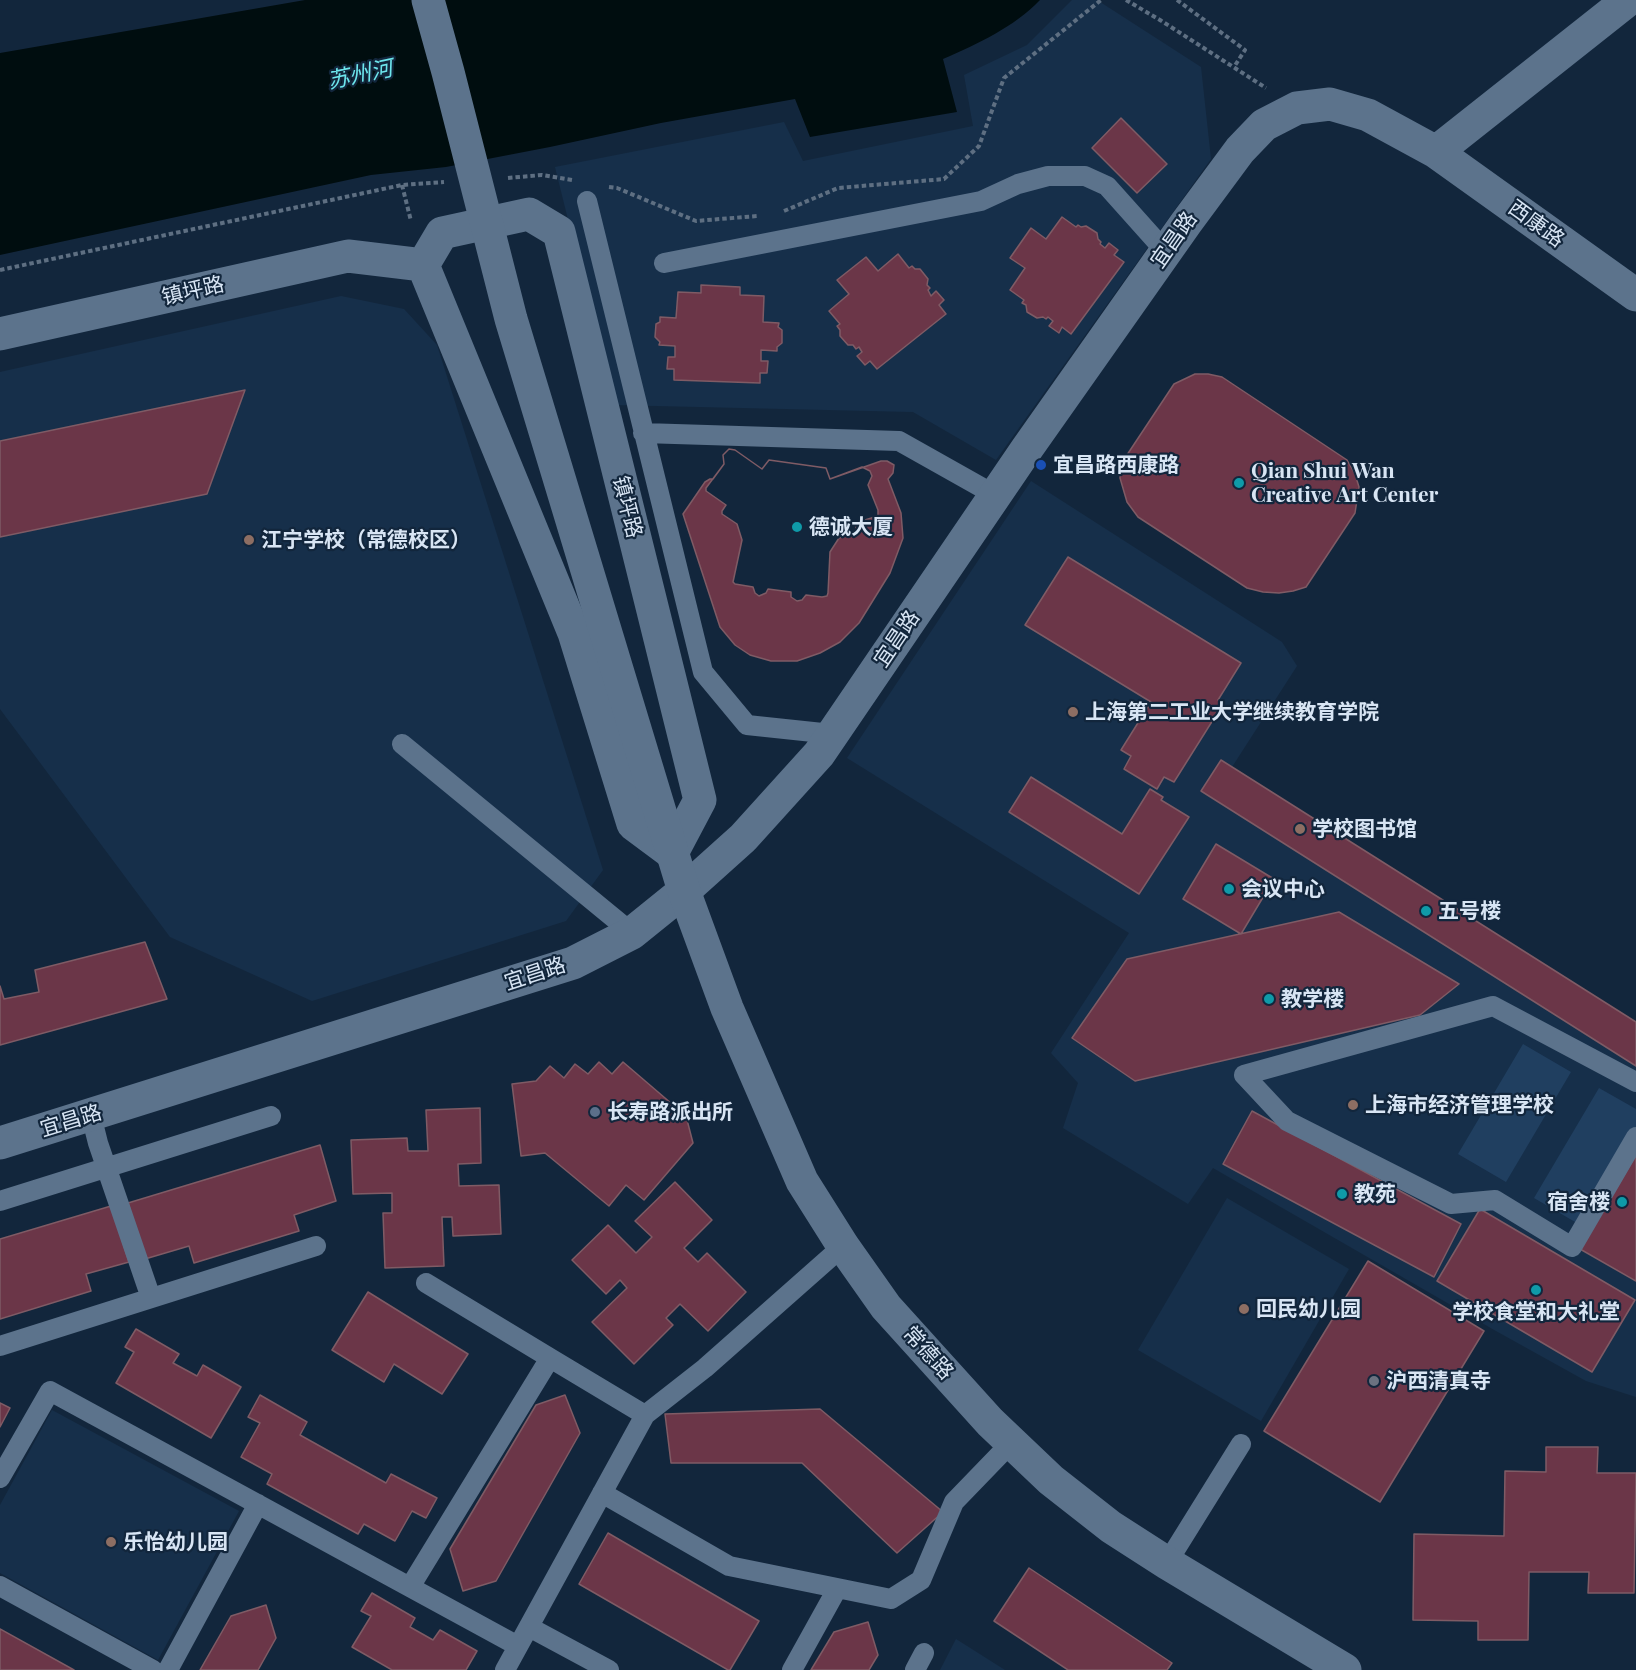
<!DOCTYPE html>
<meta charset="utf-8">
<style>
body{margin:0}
canvas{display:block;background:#12263c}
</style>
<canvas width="1636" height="1670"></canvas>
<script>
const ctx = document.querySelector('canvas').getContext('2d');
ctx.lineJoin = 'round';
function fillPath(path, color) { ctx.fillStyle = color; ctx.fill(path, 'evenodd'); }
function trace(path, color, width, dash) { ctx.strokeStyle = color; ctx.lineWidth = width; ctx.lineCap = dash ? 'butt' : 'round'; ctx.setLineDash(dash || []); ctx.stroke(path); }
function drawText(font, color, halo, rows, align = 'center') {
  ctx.font = font + ' "Playfair Display","Noto Sans SC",serif'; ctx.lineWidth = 4.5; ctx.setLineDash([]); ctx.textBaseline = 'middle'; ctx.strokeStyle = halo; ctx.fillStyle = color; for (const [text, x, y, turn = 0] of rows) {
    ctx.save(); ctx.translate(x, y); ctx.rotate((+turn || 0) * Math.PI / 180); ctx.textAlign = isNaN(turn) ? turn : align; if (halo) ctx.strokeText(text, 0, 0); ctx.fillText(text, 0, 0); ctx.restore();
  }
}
const built = new Path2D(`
 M1072,0H1097L1201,67L1211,159L996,460L913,412L614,405L555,167L784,122L803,161L973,126L964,75L1027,45Z
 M341,296L404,309L437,345L603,870L566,921L312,1001L170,937L0,709V372Z
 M1031,481L1282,642L1297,666L1232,767L1221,760L1201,791L1636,1066V1397L1586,1381L1496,1331L1213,1168L1188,1204L1063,1128L1078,1083L1051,1053L1129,933L847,758Z
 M1227,1198L1349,1269L1261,1421L1138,1350Z
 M52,1410L239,1511L158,1660L0,1573V1505Z
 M956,1639L1005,1670H940Z`);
const green = new Path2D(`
 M1523,1044L1571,1072L1506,1182L1458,1154Z
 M1599,1088L1636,1109V1135L1582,1226L1534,1198Z`);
const water = new Path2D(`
 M305,0H1040C1014,27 978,44 943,59L957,112L810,137L795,99L661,123L550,147L446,167L371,175L0,255V53Z`);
const building = new Path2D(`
 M1121,118L1167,164L1137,193L1092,148Z
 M1062,217L1076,227L1078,225L1081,227L1086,226L1097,233L1098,239L1101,242L1100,244L1105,248L1109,243L1118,250L1114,255L1124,262L1071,334L1062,327L1059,333L1049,326L1053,321L1048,317L1046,319L1043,317L1037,318L1027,312L1026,305L1022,303L1024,300L1010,290L1025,268L1010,258L1031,228L1046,239Z
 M898,254L909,268L912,266L915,269H920L928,279L927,285L930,288L928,290L931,296L936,291L944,300L939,305L946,314L877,369L870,361L865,365L857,356L862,352L859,347L856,349L853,345H848L840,336V330L837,326L840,324L829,311L849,294L837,280L866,257L878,271Z
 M701,285L740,287V295L764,296L763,322L779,323L778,327L782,330V343L777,347V351L761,350V361H768L767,373H760V383L674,380V369H667L668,357H675V346L659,345L660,342L655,337L656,324L660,322V317L676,318L678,292L701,293Z
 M1195,374H1208L1222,377L1347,460L1355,474L1359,487L1355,513L1306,587L1293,591L1279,593L1263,592L1247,588L1138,517L1127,502L1120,478L1121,464L1174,384Z
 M245,390L207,494L0,537V441Z
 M729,449L735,450L762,469L769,460L826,468L830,479L862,467L870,471L872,476L868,485L878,510V516L855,523L857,531L856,533L839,538L830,552L828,593L827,596L822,597L806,595L802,600L797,601L791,597V592L768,589L766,593L759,596L755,593L753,587L735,584L733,582L742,540L737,524L722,514V511L726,505L706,491V488L724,464L723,455Z
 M729,449L735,450L762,469L769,460L826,468L830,479L881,461H887L894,465L893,473L888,479L901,513L903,538L890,573L859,623L840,642L820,653L797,661H771L750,655L735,645L720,627L683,514L705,482L710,479H713L724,464L723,455Z
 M1068,557L1241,663L1218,700L1223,704L1174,782L1164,777L1157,789L1124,769L1131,756L1121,750L1151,702L1025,625Z
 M1221,760L1636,1022V1066L1201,791Z
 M1031,777L1122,834L1150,789L1163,797L1161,800L1189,817L1139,894L1009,812Z
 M1216,844L1274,879L1241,934L1183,899Z
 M1339,912L1459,984L1420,1015L1135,1081L1072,1038L1127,959Z
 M145,942L167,999L0,1045V986L4,999L39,992L35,970Z
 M599,1062L612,1074L623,1062L686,1116L693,1143L644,1200L626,1185L609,1206L545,1153L521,1156L512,1084L536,1081L550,1066L564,1078L575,1064L588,1074Z
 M480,1108L481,1163L458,1164L459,1186L499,1185L501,1234L453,1236L452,1217H442L444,1266L385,1268L383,1213H392V1193L353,1194L351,1140L407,1138L408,1151H428L426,1110Z
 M1252,1111L1461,1224L1434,1277L1223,1164Z
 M320,1145L336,1201L294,1215L299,1231L194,1263L189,1246L145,1259L128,1203Z
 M1636,1155V1281L1580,1249Z
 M675,1182L712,1220L684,1248L698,1262L707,1253L746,1292L708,1331L680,1304L666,1318L673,1325L634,1364L592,1322L627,1288L620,1280L606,1294L572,1260L608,1225L636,1253L652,1237L635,1221Z
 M111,1206L129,1262L86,1274L91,1291L0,1319V1239Z
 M1480,1209L1635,1300L1592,1372L1437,1281Z
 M1368,1261L1484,1331L1380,1502L1264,1431Z
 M368,1292L468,1354L442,1394L394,1364L384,1382L332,1350Z
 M136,1329L179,1354L173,1363L197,1376L203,1365L241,1387L211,1438L116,1383L134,1352L125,1347Z
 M260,1395L307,1422L300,1435L386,1483L391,1474L437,1498L426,1518L412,1511L395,1541L364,1524L358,1534L267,1484L272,1474L241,1457L260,1423L248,1417Z
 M565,1395L580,1433L496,1581L463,1591L450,1549L536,1405Z
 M0,1403L10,1408L0,1427Z
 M820,1409L943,1512L897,1553L802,1463H671L665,1414Z
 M1546,1447H1598L1597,1473H1636L1634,1593H1588L1589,1572H1529L1528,1640H1478V1621L1413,1620L1414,1534L1504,1536L1505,1471L1546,1472Z
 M608,1533L759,1621L730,1670H728L579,1584Z
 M1029,1568L1172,1663L1167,1670H1068L994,1621Z
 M372,1593L415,1618L410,1627L433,1640L440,1630L477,1651L466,1670H392L352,1647L371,1616L361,1611Z
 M266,1605L276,1638L258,1670H200L231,1616Z
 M868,1622L878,1655L869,1670H811L834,1632Z
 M0,1629L74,1670H0Z`);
const path = new Path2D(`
 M1126,0L1160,20L1266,88
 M1177,0L1245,50L1234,67
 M508,178L542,175L572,180
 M402,185L411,221
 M609,187L617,188L696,221L757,216
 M784,211L838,188L944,179L979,146L1004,78L1101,0
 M0,270L402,185L444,182`);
const service = new Path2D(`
 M587,201L703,672L747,725L832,734
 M664,263L981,201L1018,184L1048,176H1085L1107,186L1166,252
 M643,433L899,441L995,495
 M402,744L632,933
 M1636,1082L1493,1006L1244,1075L1287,1121L1451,1204L1495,1200L1572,1247L1636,1137
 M91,1115L98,1143L151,1298
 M0,1201L271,1116
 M426,1283L550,1358
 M0,1346L316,1246
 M0,1478L50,1391L518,1646
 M602,1493L729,1566L891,1599L921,1580L954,1502L1011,1443
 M1167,1563L1241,1444
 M0,1586L153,1670
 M410,1587L550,1358L645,1415
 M529,1627L609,1670
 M168,1670L258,1504
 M505,1670L645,1415L705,1368L843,1246
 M792,1670L837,1589
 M915,1670L924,1653`);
const minor = new Path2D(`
 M1436,152L1628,0
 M0,334L348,256L423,265L574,633L633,824L672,853L700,800L559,232L529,214L442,233L423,265
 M0,1143L573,963L632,933L684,891L743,838L819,754L1026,450L1186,223L1240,150L1264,125L1297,108L1330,104L1368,115L1436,152L1636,295`);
const secondary = new Path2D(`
 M428,0L448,72L511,319L684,891L727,1008L802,1181L843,1246L886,1307L990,1422L1051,1480L1111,1527L1167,1563L1345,1670`);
const markers = [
 [1041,465,6,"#1a4fb4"],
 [1239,483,6,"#0f9aa8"],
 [797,527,6,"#0f9aa8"],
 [249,540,6,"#8d6e63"],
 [1073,712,6,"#8d6e63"],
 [1300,829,6,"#8d6e63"],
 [1229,889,6,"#0f9aa8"],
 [1426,911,6,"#0f9aa8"],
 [1269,999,6,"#0f9aa8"],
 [1353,1105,6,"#8d6e63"],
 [595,1112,6,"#5c6f8a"],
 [1342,1194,6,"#0f9aa8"],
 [1622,1202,6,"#0f9aa8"],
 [1536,1290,6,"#0f9aa8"],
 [1244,1309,6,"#8d6e63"],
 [1374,1381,6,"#6b7280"],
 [111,1542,6,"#8d6e63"]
];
const streetNames = [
 ["西康路",1536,224,36],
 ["宜昌路",1174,240,-55],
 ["镇坪路",193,291,-13],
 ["镇坪路",627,507,76],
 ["宜昌路",897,639,-56],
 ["宜昌路",535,974,-18],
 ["宜昌路",71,1121,-17],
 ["常德路",928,1353,48]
];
const poiNames = [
 ["宜昌路西康路",1053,465],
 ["Qian Shui Wan",1251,471],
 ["Creative Art Center",1251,495],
 ["德诚大厦",809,527],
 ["江宁学校（常德校区）",261,540],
 ["上海第二工业大学继续教育学院",1085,712],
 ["学校图书馆",1312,829],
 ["会议中心",1241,889],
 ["五号楼",1438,911],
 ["教学楼",1281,999],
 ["上海市经济管理学校",1365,1105],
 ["长寿路派出所",607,1112],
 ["教苑",1354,1194],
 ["宿舍楼",1610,1202,"right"],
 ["回民幼儿园",1256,1309],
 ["学校食堂和大礼堂",1536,1312,"center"],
 ["沪西清真寺",1386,1381],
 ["乐怡幼儿园",123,1542]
];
const waterNames = [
 ["苏州河",360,75,-12]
];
fillPath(built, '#162f4a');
fillPath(green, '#203f60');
fillPath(water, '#000d0f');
fillPath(building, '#6b3648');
trace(building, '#7f5b65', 1.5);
trace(path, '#5e6f82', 4, [4.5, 3]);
trace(service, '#5c738c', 20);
trace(minor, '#5c738c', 33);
trace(secondary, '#5c738c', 33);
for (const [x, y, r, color] of markers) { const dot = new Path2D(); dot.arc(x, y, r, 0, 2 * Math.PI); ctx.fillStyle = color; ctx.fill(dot); trace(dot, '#12263c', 2); }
drawText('21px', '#d8e5f4', '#12263c', streetNames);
drawText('bold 21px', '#d8e5f4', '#12263c', poiNames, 'left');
drawText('italic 22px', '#6de6ed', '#12263c', waterNames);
</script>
